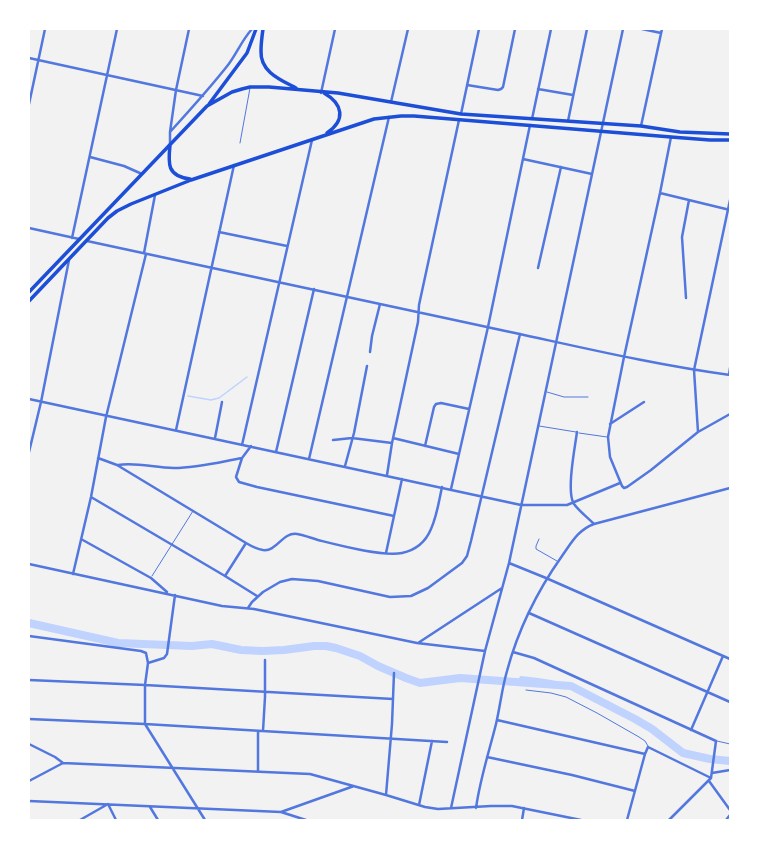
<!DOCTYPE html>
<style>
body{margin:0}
#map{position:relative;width:759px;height:849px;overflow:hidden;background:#f2f2f2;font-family:"PT Sans",sans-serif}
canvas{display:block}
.frame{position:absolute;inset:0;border:30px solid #fff;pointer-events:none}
</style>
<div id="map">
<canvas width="759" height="849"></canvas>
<div class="frame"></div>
</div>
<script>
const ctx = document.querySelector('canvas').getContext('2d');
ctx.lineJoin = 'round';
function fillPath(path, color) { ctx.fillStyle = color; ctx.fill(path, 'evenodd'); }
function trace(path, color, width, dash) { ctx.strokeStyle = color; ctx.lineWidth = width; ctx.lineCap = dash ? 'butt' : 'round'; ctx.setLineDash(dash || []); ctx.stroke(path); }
const water = new Path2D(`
 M520,676C552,679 569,682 598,697L597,698L577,687L553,682L518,681Z`);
const stream = new Path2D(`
 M188,396L211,400L219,398L247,377`);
const river = new Path2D(`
 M29,623L118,643L192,646L212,644L241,650L262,651L284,650L314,646H326L336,648L360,656L378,666L406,678L420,683L460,678L571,686L635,719L652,729L683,753L710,759L730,761`);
const service = new Path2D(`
 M240,143L250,88
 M547,392L564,397H588
 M539,426L576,432
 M579,433L607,437
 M539,539L536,546V549L557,561
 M152,576L193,511
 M526,690L551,693L566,697L597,713L639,737L645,741L648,746
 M717,741L730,744`);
const minor = new Path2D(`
 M642,29L661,33
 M29,58L203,96
 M467,85L498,90L501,89L503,87L515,29
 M538,89L573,95
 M321,93L335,29
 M391,102L408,29
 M29,104L45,29
 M461,114L479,29
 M532,119L551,29
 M568,121L587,29
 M641,126L662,29
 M170,132C190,110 210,88 228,65C237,53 242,40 252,29
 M671,137L660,193L624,357L608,437L610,457L622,486L624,488L627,487L651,470L698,432L730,414
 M170,145V132L176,90L189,29
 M90,157L124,166L142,174
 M523,159L592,174
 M660,193L730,210
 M29,228L79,239
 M219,232L287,246
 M72,238L117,29
 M87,241C220,270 354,298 487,327C568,344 648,364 730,375
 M144,253L155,195
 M538,268L561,167
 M686,298L682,237L689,200
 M370,352L372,336L380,304
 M729,375L730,368
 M29,399L521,505H567L620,483
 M610,424L644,402
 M176,430L234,165
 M577,432C575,447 566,492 574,504C579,511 587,517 594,524
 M698,432L694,370L730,200
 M215,438L222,402
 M393,438L459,454
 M333,440L352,438L392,443
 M242,445L312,140
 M251,446L242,458L236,477L239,482L257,487L394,516
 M425,446L434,407L436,404L441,403L469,409
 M29,452L41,402L69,260
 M276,452L314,289
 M98,458L117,465L246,543C251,546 257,549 263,550C277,552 282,532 297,534C304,535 311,538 318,540C338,545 383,557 402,553C416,550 426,541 431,529C437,516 439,501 442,487
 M309,459L389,117
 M118,465C137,462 155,468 174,468C197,468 220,462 242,458
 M345,466L354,433L367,366
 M387,475L392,443L418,322L419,305L459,120
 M451,489L488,327L530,125
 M91,497L225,576L257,596
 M81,539L151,578L167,592
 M386,553L402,479
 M509,563L546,578L730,659
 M29,564L222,606L254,609L417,643L485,651
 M73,574L91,497L106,417L146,254
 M225,576L246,543
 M248,608L252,602L263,592L280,582L292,579L318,581L390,597L411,596L428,588L462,563L467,556L471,541L520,334
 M529,613L730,702
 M29,636L141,651L146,653L148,663L145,685V724L205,820
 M418,643L502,588
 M513,652L534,658L716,741L711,778L669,820
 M148,663L164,658L167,654L175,595
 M29,680L145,685L393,699
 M29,719L145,724L447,742
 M497,720L645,754
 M691,730L723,656
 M258,731V771
 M263,731L265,697V660
 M29,744L55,757L63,763
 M487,757L572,775L635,791
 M712,773L730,770
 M29,781L63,763L310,774L386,795L425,807L438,809L491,806H512L581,820
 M709,781L730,810
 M386,795L392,724L394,673
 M29,801L281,812L306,820
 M419,805L432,741
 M150,807L158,820
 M451,808L485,651L509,563L623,29
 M476,808C480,779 489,752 496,724C500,707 502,688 507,671C518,630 538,590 562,556C572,542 578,530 594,524L730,488
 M281,812L354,786
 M80,820L108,804L116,820
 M522,820L524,808
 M627,820L645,754L648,747L711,778
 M726,820L730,815`);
const primary = new Path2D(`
 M263,29C262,36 261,44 261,51C260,72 281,80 296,88
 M324,93C343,104 346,120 327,133
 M209,104L247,53L256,29
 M170,145C168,164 167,176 190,179
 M29,292L207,106L232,92L242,89L250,87H269L338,93L461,114L641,126L680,132L730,134
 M29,301L108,218L117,211L131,204L191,180L374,119L401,116H414L671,137L710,140H730`);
fillPath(water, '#bfd3fe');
trace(stream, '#bfd3fe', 1.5);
trace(river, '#bfd3fe', 8);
trace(service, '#5277de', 1);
trace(minor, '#5277de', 2.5);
trace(primary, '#1d4ed8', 3.5);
</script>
